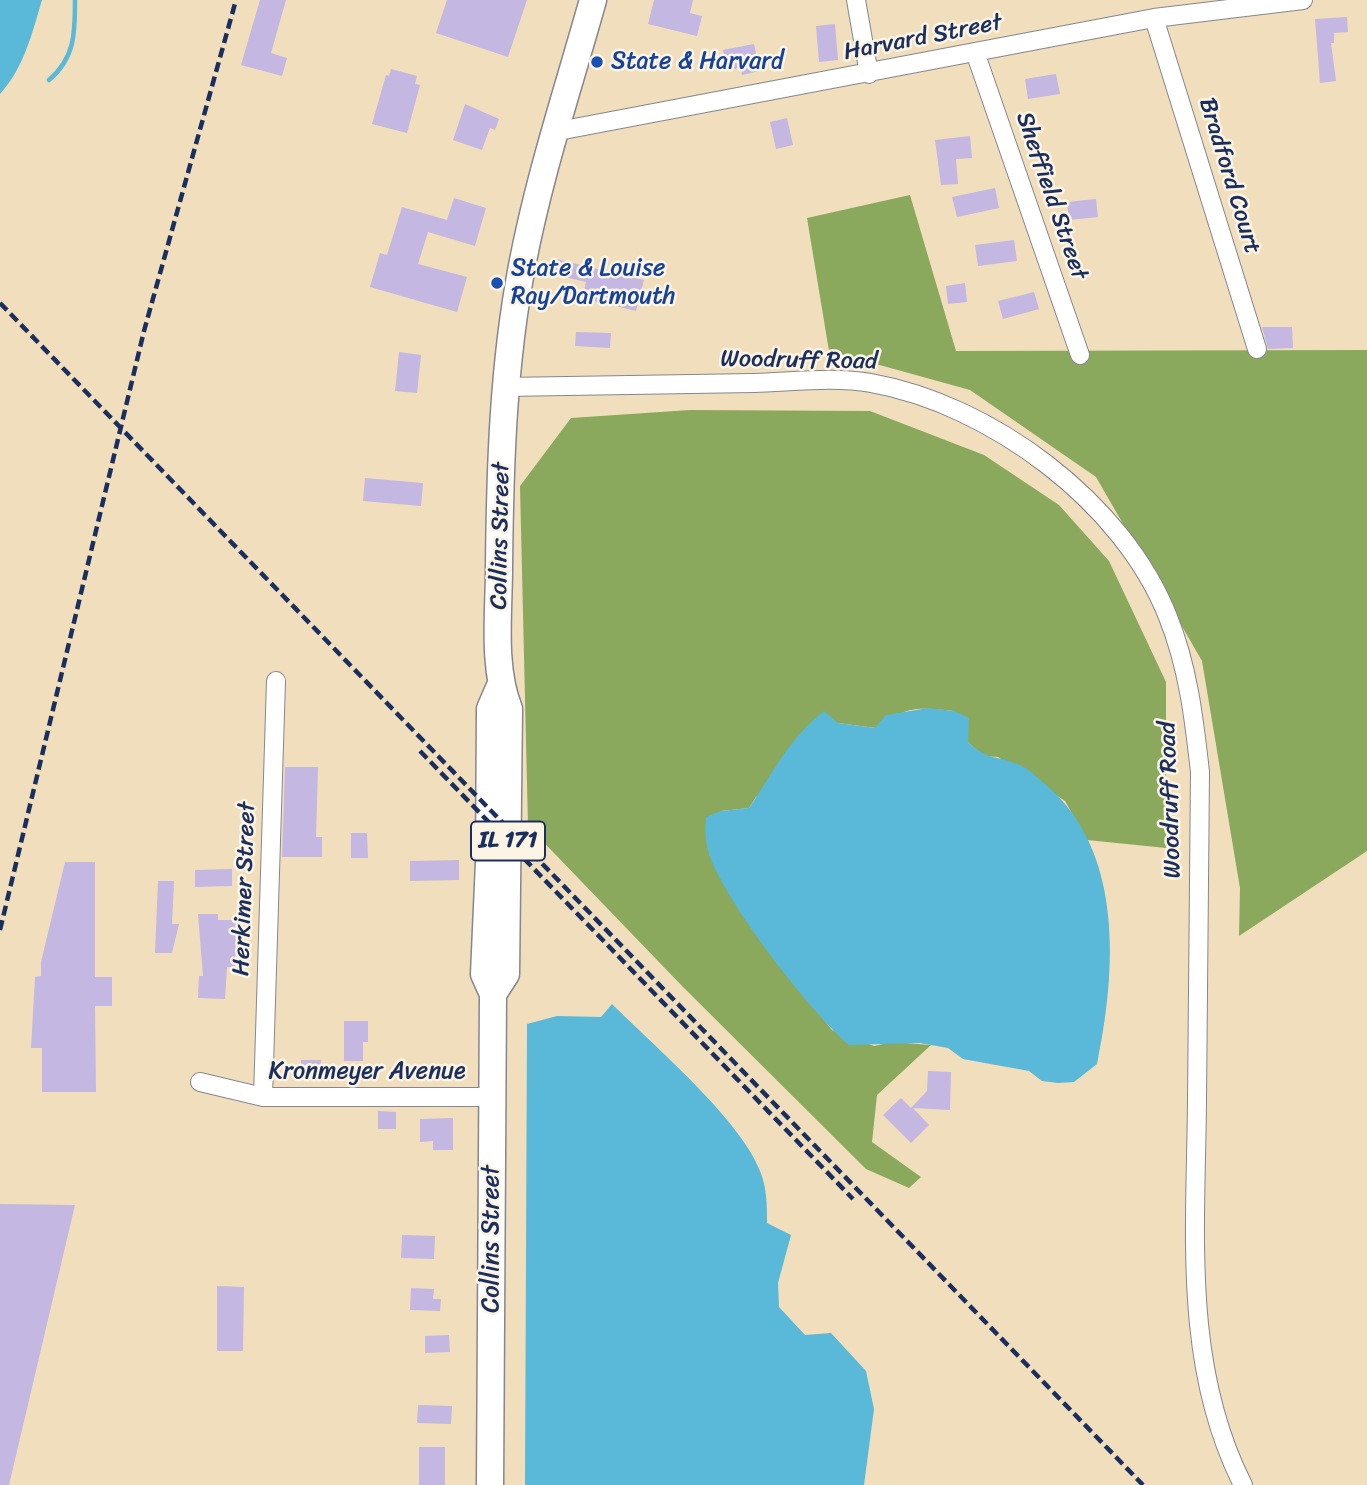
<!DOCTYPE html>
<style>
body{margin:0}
canvas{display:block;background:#f0debd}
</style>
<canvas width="1367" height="1485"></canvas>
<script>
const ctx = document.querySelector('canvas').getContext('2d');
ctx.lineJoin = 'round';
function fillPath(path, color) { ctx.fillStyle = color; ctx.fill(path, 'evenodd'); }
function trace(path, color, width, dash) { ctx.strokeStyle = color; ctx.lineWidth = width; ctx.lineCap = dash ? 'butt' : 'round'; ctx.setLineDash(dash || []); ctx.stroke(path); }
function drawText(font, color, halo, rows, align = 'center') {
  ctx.font = font + ' Sriracha,sans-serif'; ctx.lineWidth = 5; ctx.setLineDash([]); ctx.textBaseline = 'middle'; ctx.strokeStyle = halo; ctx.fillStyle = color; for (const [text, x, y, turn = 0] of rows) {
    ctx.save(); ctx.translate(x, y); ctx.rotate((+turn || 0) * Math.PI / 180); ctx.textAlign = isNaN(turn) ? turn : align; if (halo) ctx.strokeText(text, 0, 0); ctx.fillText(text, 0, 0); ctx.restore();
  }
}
const forest = new Path2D(`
 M910,195L956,351L1367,350V851L1239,936L1240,888L1202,661L1096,477L970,390L829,351L807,218Z
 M690,410L870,411L984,455L1059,505L1109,561L1166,682V848L1087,840L1065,801L998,757L983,756L968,742L967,732L954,711C915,707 907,706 876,728L838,723L756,797L749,808L721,811L709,854L759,939L832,1030L874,1046L892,1042L931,1045L877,1095L872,1142L921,1177L909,1188L866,1169L683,987L528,826L520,486L571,418Z`);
const water = new Path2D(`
 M0,0H42C32,33 24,68 0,94Z
 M928,708L954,711L969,718L968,742C988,761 996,755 1020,765C1029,769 1038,778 1045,784C1125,851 1116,973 1097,1064L1074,1082L1058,1083L1042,1081L1029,1071L963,1059L948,1048L920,1043L849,1045C810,1012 725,902 709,854C705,842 705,829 706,817L721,811L749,808C773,773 789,738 824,711L838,723L875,728L886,715Z
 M612,1004C653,1045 741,1120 760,1171C767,1188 767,1205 767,1223L791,1235L778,1283L779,1307L805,1335L831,1333L866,1371L874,1409L864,1485H525L527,1024L557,1016L601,1017Z`);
const stream = new Path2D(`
 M49,80C75,58 75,33 75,0`);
const building = new Path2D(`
 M260,0H286L271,53L287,58L282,76L241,65Z
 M447,0H527L508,57L436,33Z
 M654,0H693L690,13L702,16L697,36L648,24Z
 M1347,17L1348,32L1334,33V43H1331L1336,81L1320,83L1315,19Z
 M835,24L838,60L819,62L816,26Z
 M754,44L760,71L742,75L741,68L727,70L723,50Z
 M391,69L417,76L415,84L420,85L407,133L372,124L386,75L389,76Z
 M1056,74L1060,94L1028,99L1025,79Z
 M465,104L499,119L495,130L490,128L482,150L453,140Z
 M787,118L793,145L776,149L770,122Z
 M970,136L972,158L956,159L958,184L941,185L935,140Z
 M995,188L999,208L957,217L952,197Z
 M454,198L486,208L475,246L428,232L418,264L467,277L457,312L370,287L380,253L387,255L402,207L447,220Z
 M1096,199L1098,217L1069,220L1067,202Z
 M1014,240L1017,261L978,266L975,245Z
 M556,259L644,280L636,311L582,298L586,282L552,274Z
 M965,283L967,302L948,304L946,286Z
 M1034,292L1039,309L1003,319L998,301Z
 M1262,327H1292L1293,348L1268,349Z
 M576,332L611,333L610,348L575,346Z
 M399,352L421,355L417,393L395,391Z
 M365,478L423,483L421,506L363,501Z
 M285,767H318L316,837H322V857H282Z
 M351,833H367L368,858H351Z
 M459,860V880L410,881V861Z
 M65,862H95V977H112V1006H95L96,1092H42V1048H31L35,977L41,976V962Z
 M232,869V886L195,887V870Z
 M158,881H174L172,924H179L172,953H155Z
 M198,914H218V920H237L235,967H227L225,999L198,998L199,976H203Z
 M344,1021H368V1042H363V1061H344Z
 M301,1060H321V1074H301Z
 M928,1071L951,1072L950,1110L913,1108L929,1125L911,1143L883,1115L901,1098L911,1108L927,1091Z
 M378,1111L396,1112V1129H378Z
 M453,1118V1150H433V1141L420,1142V1119Z
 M0,1204L75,1205L9,1485H0Z
 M402,1235L435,1236L434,1259L401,1258Z
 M217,1286L244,1287L243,1351H217Z
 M411,1288L434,1289L433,1299H441L440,1311L410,1310Z
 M449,1335L450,1352L425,1353V1336Z
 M418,1405L452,1406L451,1424L417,1423Z
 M419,1447H445V1485H419Z`);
const minor = new Path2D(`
 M856,0L869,74
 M1154,18L1257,349
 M975,52L1080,355
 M553,132L1154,18L1303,0
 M505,387C588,386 671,384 754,383C791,382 834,376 871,383C990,404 1123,502 1168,617C1188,667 1194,718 1200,772C1199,881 1198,991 1197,1100C1196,1230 1182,1365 1243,1485
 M200,1082L263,1097H493
 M263,1097L276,681`);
const primary = new Path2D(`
 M493,994L506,974L509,709C492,666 499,613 499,567C500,466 503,366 522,266C539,176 568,89 593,0
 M490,1485L493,994L484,974L489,862L490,709L500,686`);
const rail = new Path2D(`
 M0,303L1143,1485
 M420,751L853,1199
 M0,930L144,331L236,0`);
const markers = [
 [597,62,7,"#1a4fb4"],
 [497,283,7,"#1a4fb4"]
];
const shields = [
 [508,841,74]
];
const shieldNames = [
 ["IL 171",508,841]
];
const streetNames = [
 ["Harvard Street",923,38,-11],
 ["Bradford Court",1229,176,73],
 ["Sheffield Street",1051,196,71],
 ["Woodruff Road",799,361,1],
 ["Collins Street",501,536,-89],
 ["Woodruff Road",1171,800,-92],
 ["Herkimer Street",245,889,-88],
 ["Kronmeyer Avenue",367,1072],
 ["Collins Street",492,1239,-90]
];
const transitNames = [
 ["State & Harvard",611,62],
 ["State & Louise",511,269],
 ["Ray/Dartmouth",511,297]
];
fillPath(forest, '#8aa95c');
fillPath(water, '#5ab8d8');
trace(stream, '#5ab8d8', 4.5);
fillPath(building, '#c4b7e2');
trace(minor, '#86868e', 20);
trace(primary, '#86868e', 29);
trace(minor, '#fff', 18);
trace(primary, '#fff', 26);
trace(rail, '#1b2f5e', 4.5, [10, 5]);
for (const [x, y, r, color] of markers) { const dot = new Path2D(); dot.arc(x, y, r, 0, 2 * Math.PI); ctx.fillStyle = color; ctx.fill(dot); trace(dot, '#fcf5e5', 2.5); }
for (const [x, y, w] of shields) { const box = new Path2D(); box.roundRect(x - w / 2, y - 19.5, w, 39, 5); ctx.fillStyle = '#fcf5e5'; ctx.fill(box); trace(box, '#1b2f5e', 2); }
drawText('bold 23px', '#1b2f5e', null, shieldNames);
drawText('24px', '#1b2f5e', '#fcf5e5', streetNames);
drawText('24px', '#164399', '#fcf5e5', transitNames, 'left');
</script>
